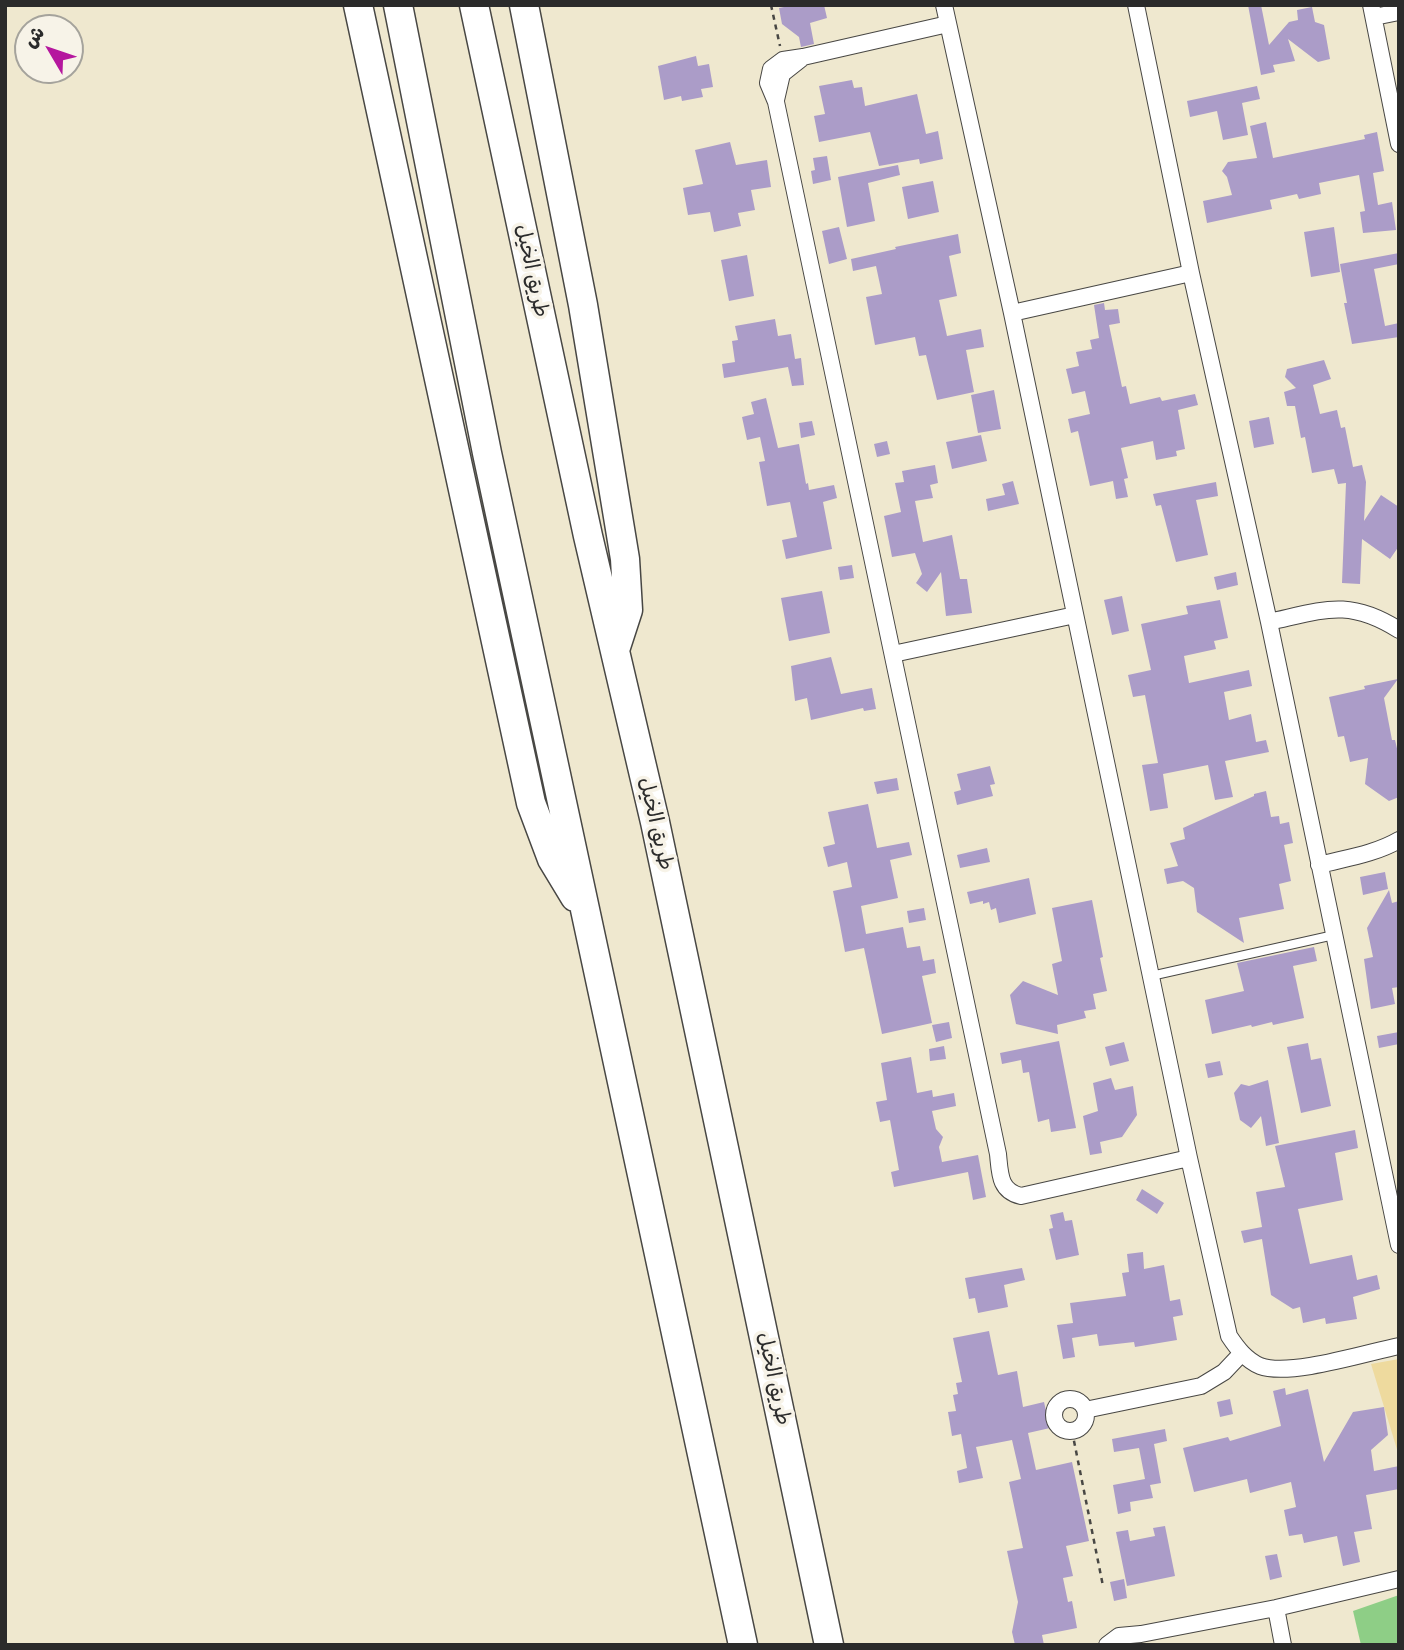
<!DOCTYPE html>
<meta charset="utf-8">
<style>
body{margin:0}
#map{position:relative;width:1404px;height:1650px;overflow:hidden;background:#efe8cf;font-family:Itim,"Playpen Sans Arabic",sans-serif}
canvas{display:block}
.frame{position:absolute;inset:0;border:7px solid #2b2b2b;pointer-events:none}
.north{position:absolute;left:14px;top:14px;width:70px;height:70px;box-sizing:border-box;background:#f7f3e8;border:2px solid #a5a39c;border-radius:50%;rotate:309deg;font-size:19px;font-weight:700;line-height:28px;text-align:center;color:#2b2b2b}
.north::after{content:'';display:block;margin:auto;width:24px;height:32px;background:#b5179e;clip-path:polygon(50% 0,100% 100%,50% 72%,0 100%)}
</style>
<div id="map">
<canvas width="1404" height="1650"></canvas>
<div class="frame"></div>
<div class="north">ش</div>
</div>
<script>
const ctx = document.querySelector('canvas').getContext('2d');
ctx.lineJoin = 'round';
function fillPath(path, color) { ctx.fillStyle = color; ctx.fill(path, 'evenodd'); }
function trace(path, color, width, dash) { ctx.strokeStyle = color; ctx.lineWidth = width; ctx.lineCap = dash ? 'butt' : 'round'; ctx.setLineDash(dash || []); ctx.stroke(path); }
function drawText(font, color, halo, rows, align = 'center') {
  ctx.font = font + ' Itim,"Playpen Sans Arabic",sans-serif'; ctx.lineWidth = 7; ctx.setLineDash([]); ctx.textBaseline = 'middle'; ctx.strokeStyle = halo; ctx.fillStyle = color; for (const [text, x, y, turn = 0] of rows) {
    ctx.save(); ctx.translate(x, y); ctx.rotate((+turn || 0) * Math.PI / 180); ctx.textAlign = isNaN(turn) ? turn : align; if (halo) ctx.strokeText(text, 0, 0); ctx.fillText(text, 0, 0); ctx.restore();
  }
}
const green = new Path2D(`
 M1399,1595V1645H1361L1353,1611Z`);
const sand = new Path2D(`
 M1399,1359V1456L1371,1364Z`);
const building = new Path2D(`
 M794,5H824L827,18L810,23L814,44L801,47L799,37L782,24L779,8Z
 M1248,5H1261L1269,45L1289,22L1298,20L1297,10L1312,7L1315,22L1324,25L1330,59L1318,62L1288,39L1295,61L1273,65L1275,72L1261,75Z
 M696,56L698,66L709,64L713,87L701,89L703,97L682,101L681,96L664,100L658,66Z
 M852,80L854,88L862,87L865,106L917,94L926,134L938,131L943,159L920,164L919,159L879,166L870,132L819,142L814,116L825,114L819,86Z
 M1257,86L1260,99L1242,103L1248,135L1223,140L1217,111L1190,117L1187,101Z
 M1266,122L1273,158L1365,139L1364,135L1377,132L1384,171L1373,173L1378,205L1392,202L1396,230L1363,233L1360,212L1365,211L1359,175L1319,183L1321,194L1299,199L1297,194L1270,200L1272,209L1207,223L1203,201L1232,195L1227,177L1222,171L1228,162L1257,158L1250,126Z
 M730,142L736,165L767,160L771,187L751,190L755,210L738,213L741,226L714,232L710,212L688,215L683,188L703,184L695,150Z
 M827,156L831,180L813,184L811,171L815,170L813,158Z
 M898,165L900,175L868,183L875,221L847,227L838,177Z
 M933,181L939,212L908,219L902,187Z
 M839,227L847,259L829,264L822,231Z
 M1334,227L1340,272L1311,277L1304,232Z
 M958,234L961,253L949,256L957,296L939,300L947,336L981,329L984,347L966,350L974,392L937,400L926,355L919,356L915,337L875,345L866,297L882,294L876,266L853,271L851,259L896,249L895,247Z
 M1399,253V264L1374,269L1385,326L1399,323V337L1352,344L1344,303H1347L1340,264Z
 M747,255L754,296L729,301L721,260Z
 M1104,303L1105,310L1118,309L1120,323L1109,325L1122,387L1126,386L1130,404L1160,397L1162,401L1195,394L1198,405L1178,410L1185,449L1176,451L1177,456L1156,460L1153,441L1121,448L1128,478L1124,479L1128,497L1116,499L1113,481L1090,486L1078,431L1071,433L1068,419L1090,414L1085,391L1072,394L1066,369L1079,366L1076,352L1092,349L1090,340L1099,338L1094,305Z
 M775,319L778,336L791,334L795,359L801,358L804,385L792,386L788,367L724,378L722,364L735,362L732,341L738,340L735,326Z
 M1324,360L1331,379L1313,385L1320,414L1337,410L1341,428L1345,427L1353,467L1362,465L1366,482L1364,521L1381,495L1399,507V546L1390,559L1362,539L1360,584L1342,583L1346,483L1338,484L1334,469L1312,473L1305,437L1301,438L1295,406H1287L1284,392L1296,388L1285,377L1287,369Z
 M994,390L1001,429L978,433L971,395Z
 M766,398L778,448L799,444L806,484L808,483L809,490L834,485L837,498L823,502L832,549L786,559L782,540L797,537L790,502L767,506L759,462L765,461L760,437L747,440L742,417L754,414L751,402Z
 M1269,417L1274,444L1254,448L1249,421Z
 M812,421L815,435L801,438L799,423Z
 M981,435L987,461L952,469L946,442Z
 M887,441L890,454L877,457L874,444Z
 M935,465L938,483L930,485L933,498L915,501L923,542L952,535L960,579H967L972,613L946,616L941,572L927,592L916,583L922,574L915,553L892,557L884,516L901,512L895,483L904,482L902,471Z
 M1013,481L1019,504L988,511L986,499L1005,495L1002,484Z
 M1216,482L1218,496L1196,500L1208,555L1176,562L1161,505L1156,506L1153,494Z
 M852,565L854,578L840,580L838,567Z
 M1236,572L1238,585L1217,590L1214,577Z
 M822,591L830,633L789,641L781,598Z
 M1122,596L1129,631L1112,635L1104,600Z
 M1220,600L1228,638L1214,641L1216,649L1184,656L1189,683L1249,670L1252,686L1224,692L1229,720L1251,714L1256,742L1266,740L1269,752L1225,761L1233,797L1215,800L1208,765L1163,774L1168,808L1150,811L1142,765L1158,763L1145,695L1133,697L1128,675L1151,670L1141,624L1188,614L1186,606Z
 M831,657L841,694L872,688L876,709L864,711L863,708L811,720L807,698L795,701L791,666Z
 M1398,679L1384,698L1392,740H1395L1399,757V797L1389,801L1365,784L1368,758L1350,762L1344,736L1338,737L1329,697L1365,689L1364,686Z
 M990,766L995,784L990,785L993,796L957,805L954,792L961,790L957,774Z
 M897,778L899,790L877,794L874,782Z
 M1266,791L1271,817L1279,816L1280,824L1289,822L1293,843L1284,845L1291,881L1279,884L1284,909L1239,918L1244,943L1197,912L1194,888L1183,881L1167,884L1164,869L1178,866L1170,843L1185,839L1183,828L1254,796V794Z
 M868,804L877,848L909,842L912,855L890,860L898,898L861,906L866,934L903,927L907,948L920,946L923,961L934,959L936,973L922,976L932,1023L882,1034L864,948L845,952L840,925L833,891L852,887L847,862L828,867L823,847L835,844L828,812Z
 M987,848L990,862L960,868L957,855Z
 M1385,872L1388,889L1363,895L1360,877Z
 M1029,878L1036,914L999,923L996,908L991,910L989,902L983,904V901L970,904L967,892Z
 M1389,890L1392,903L1399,901V987L1392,988L1395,1004L1371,1009L1364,959L1373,957L1367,928Z
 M1092,900L1103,957L1100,958L1107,991L1093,994L1096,1009L1084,1011L1086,1018L1057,1025L1058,1034L1016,1024L1010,995L1023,981L1058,995L1052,964L1062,961L1052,908Z
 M924,908L926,920L909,923L907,911Z
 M1314,947L1317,961L1293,966L1304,1018L1273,1025L1272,1022L1252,1027L1251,1025L1212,1034L1205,1000L1244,991L1237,963Z
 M949,1022L952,1038L936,1042L932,1025Z
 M1399,1032V1044L1379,1048L1377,1036Z
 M1059,1041L1076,1128L1051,1132L1049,1119L1038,1122L1029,1072L1023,1073L1021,1060L1002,1064L1000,1053Z
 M1124,1042L1129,1061L1110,1066L1105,1047Z
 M1308,1043L1311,1060L1321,1058L1331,1106L1301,1113L1287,1047Z
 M944,1046L946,1059L930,1061L929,1049Z
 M911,1057L917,1093L932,1090L933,1097L954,1093L956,1106L932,1111L936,1129L943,1137L939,1147L942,1162L978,1155L986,1197L973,1200L968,1172L894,1187L891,1172L899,1170L890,1120L880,1122L876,1102L887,1100L881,1063Z
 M1220,1061L1223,1075L1208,1078L1205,1064Z
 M1111,1078L1115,1090L1133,1086L1137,1115L1122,1137L1100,1142L1102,1153L1090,1155L1083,1116L1098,1111L1093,1083Z
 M1268,1080L1279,1143L1266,1146L1261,1116L1251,1128L1240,1120L1234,1093L1241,1084L1249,1086Z
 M1355,1130L1358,1148L1335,1153L1343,1200L1298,1209L1310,1264L1352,1255L1357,1280L1377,1275L1380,1289L1353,1297L1357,1319L1326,1324L1325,1318L1303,1323L1300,1307L1293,1309L1271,1295L1262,1239L1244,1243L1241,1231L1262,1227L1256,1192L1285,1187L1275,1146Z
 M1142,1189L1164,1203L1157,1214L1136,1200Z
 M1063,1212L1065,1221L1072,1220L1079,1255L1056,1260L1049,1229L1053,1228L1050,1215Z
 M1143,1252L1144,1269L1164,1265L1170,1301L1180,1299L1183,1315L1173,1317L1177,1340L1135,1347L1134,1342L1099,1346L1097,1334L1072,1338L1075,1357L1063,1359L1057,1325L1073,1323L1070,1303L1126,1296L1122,1273L1129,1272L1127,1254Z
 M1022,1268L1025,1280L1004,1285L1008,1307L978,1313L975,1298L969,1299L965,1278Z
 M989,1331L998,1375L1017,1371L1023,1407L1044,1402L1050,1428L1028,1433L1036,1470L1072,1462L1089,1541L1066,1546L1073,1576L1063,1578L1068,1602L1072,1601L1077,1628L1042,1635L1044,1645H1015L1012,1632L1018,1602L1007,1551L1023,1548L1009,1482L1021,1479L1012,1440L976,1447L983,1478L959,1483L957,1471L967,1468L961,1434L952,1436L948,1412L956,1411L953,1395L958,1394L956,1383L962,1382L953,1338Z
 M1285,1388L1286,1395L1308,1389L1324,1462L1353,1412L1384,1407L1388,1435L1371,1450L1374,1471L1399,1466V1489L1366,1495L1372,1529L1354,1532L1360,1562L1343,1566L1337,1536L1304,1543L1302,1534L1289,1536L1284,1510L1296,1507L1291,1482L1250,1493L1247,1479L1194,1492L1183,1448L1228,1437L1230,1441L1281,1426L1273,1391Z
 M1230,1399L1233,1414L1220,1417L1217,1402Z
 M1165,1429L1167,1441L1154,1444L1161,1483L1150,1485L1153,1498L1130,1502L1131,1511L1118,1514L1113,1485L1145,1479L1139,1448L1114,1452L1112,1439Z
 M1165,1526L1175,1576L1127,1586L1116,1532L1128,1530L1130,1541L1155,1536L1153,1528Z
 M1277,1554L1282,1577L1270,1580L1265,1556Z
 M1124,1579L1127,1598L1114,1601L1110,1582Z`);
const path = new Path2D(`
 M771,5L780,46
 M1072,1431L1103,1586`);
const lane = new Path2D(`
 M1151,976L1334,935`);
const street = new Path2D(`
 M944,5L1012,313L1189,1158L1229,1336C1237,1348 1246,1360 1260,1366C1290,1377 1365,1353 1399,1346
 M1136,5L1191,273L1269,622L1399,1245
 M1371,5L1399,144
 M1374,17L1399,12
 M948,24L803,57L783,60L771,69L768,83L776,102L998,1154C1000,1173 999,1191 1021,1196L1189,1158
 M776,100L782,74L801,59
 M1012,313L1191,273
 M1269,622C1324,610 1348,598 1399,630
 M893,654L1075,615
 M1319,865C1346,858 1375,854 1399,840
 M1054 1415a16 16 0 1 1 32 0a16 16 0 1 1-32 0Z
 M1085,1410L1201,1386L1224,1372L1241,1354
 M1276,1608L1283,1645
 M1107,1645L1119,1636L1141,1634L1276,1608L1399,1579`);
const highway = new Path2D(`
 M358,5L531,803L552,859L575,897
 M398,5L487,453L743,1645
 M474,5L588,536L655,822L829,1645
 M524,5L583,305L625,559L628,610L615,650`);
const streetNames = [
 ["طريق الخيل",531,271,78],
 ["طريق الخيل",655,824,77],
 ["طريق الخيل",773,1379,78]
];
fillPath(green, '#8ece86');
fillPath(sand, '#eeda9e');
fillPath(building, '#ab9cc8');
trace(lane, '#484744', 10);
trace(street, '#484744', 18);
trace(highway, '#484744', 31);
trace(path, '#484744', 2.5, [5, 5]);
trace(lane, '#fff', 8);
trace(street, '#fff', 16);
trace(highway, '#fff', 28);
drawText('21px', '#2b2b2b', '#f7f3e8', streetNames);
</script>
